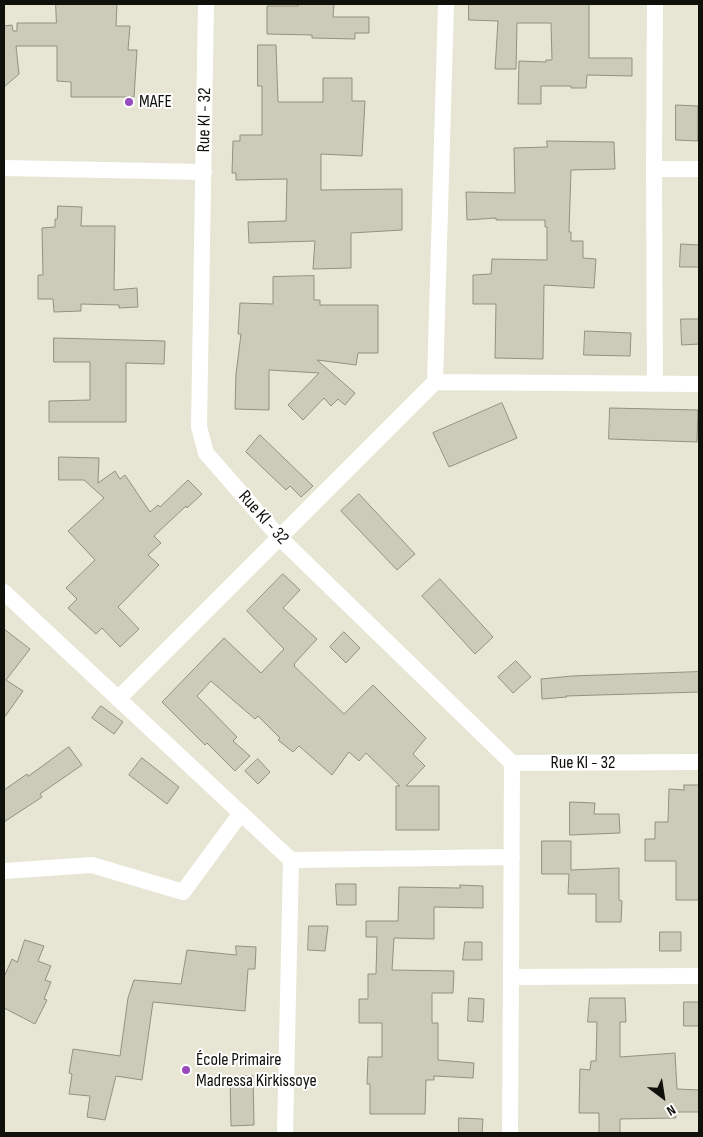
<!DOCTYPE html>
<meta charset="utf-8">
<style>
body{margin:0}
#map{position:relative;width:703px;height:1137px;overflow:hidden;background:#e7e6d4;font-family:"Sofia Sans Condensed",sans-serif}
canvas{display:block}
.frame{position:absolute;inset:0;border:5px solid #11110b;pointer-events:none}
.north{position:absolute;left:638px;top:1072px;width:50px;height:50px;-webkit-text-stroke:4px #fff;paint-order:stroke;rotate:149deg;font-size:14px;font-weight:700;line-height:20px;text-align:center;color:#11110b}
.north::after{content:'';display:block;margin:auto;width:18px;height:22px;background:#11110b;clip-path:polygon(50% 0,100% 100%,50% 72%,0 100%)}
</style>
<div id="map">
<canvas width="703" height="1137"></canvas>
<div class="frame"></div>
<div class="north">N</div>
</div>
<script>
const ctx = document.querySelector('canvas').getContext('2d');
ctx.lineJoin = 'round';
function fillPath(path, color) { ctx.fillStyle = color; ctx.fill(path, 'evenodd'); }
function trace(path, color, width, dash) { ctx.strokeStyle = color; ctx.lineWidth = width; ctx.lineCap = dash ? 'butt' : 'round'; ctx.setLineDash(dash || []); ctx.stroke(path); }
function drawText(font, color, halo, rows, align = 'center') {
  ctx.font = font + ' "Sofia Sans Condensed",sans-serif'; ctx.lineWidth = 4; ctx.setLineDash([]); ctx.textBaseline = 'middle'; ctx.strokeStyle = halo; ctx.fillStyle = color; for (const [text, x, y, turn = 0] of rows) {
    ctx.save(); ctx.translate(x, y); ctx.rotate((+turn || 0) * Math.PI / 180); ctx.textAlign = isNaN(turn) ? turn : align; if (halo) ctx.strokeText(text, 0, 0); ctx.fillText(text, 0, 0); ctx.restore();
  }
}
const building = new Path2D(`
 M56,4H117L116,26H130L128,50H137L134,97H71V82L57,81V46H16L19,74L4,87V26L12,25L13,31H17V23H56Z
 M298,4H334L333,17H369V33H355V39L312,38V35L267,34V6H298Z
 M469,4H589V58H632V76L587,75L586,88H571V86H541V104H518L519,61L546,62V60H552L551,23H517L516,69H495L498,21L469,20Z
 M258,45H276L278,102H323V78H352V101H365L362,156L321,154V190L402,189V230L351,233V268L313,269L315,241L249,243L248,222L286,221L287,179L236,180V173H232L233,141H240V135H262V86H258Z
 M676,105L698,106V141L676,140Z
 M547,141L614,142L615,169L571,170L569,232H571V241H583V258L596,259L594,288L544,285L543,359L495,358L496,304H473V275L491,274L492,259L547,260V227H545V220H496V218L467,220L466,192L515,193L514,148L547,147Z
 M58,206L82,207L81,226H115L114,290L137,288L138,307L119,308V305L81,304V311L54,312L53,299H38V275H43L42,228L55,227V219H57Z
 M681,244L699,245V267H680Z
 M314,276V300H320V305H378V353H358L356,365L317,360L355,393L345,405L338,399L331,406L324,398L303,420L288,405L319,373L269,370V410L235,409L236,374L241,334H238L240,303L273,304V277Z
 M681,319H699V344L682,345Z
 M585,331L631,333L630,356L584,355Z
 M54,338L165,341L164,364L126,363V422H49V401L90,400V362H54Z
 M502,403L517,438L449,467L433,433Z
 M610,408L698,410L697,442L609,439Z
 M260,435L313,486L301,497L290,486L286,490L246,452Z
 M59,457L99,458L98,483L115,471L120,479L125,475L150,512L158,505L160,507L188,480L202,494L187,508L186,506L154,536L161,543L148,555L159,565L118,607L139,629L120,647L102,628L96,634L68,608L77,599L66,588L95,560L68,531L104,498L84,480H59Z
 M359,494L415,554L397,570L341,511Z
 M283,574L300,590L283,608L317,639L294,664L295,665L294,666L344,714L373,685L426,738L413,754L425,766L406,786H439V830H396V786H400L366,753L359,761L349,752L332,775L299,746L293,752L278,740L280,738L258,716L255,719L211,681L197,696L237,737L233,741L250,756L235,771L207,743L205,745L162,702L224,638L261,673L284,649L247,611Z
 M440,579L493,637L475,654L422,596Z
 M4,629L30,649L6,680L23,691L4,718Z
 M344,632L360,648L346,663L330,647Z
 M516,661L531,677L513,693L498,677Z
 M699,672V692L566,696L567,697L542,699L541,679L572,676Z
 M101,706L123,722L114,734L92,718Z
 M69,747L82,765L40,794L42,797L4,822V790L27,774L28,776Z
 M142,758L179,787L167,804L129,775Z
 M258,759L270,772L258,784L245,771Z
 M684,785H699V900H676V861H645V839H655V822H668L669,789L684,790Z
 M570,802L595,803L594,814H619L620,833L570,835Z
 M542,841H571V870L619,868V900L622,901L621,922H596V894H568L569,874H542Z
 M336,884H356V905H337Z
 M460,885L483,886V908L434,907V939L394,938L392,970L454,971L453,993H432V1023H438V1060L474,1063L473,1078L434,1076V1080H426L425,1114H370V1084H367L368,1057H382V1023H359V999H368V974H376L377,937H366V921H398L399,887L460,888Z
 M309,926H328L325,951L308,950Z
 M660,932H681V951H660Z
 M25,940L44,946L38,961L51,966L45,980L51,982L44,999L47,1000L35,1024L4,1008V977L12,959L17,962Z
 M465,942H482V960H463Z
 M236,946L256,947L255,969H248L245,1011L153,1002L142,1080L116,1076L105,1120L87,1117L90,1096L69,1094L72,1074L69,1073L73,1049L120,1056L128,998L134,980L181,984L187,950L236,955Z
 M469,998L484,999L483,1022L468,1021Z
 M590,998H625L626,1022H620V1057L675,1053L677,1089L699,1090V1112H676V1118L620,1119V1133H599V1113H579L580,1069L590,1070L591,1061H596L597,1022H588Z
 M684,1002H699V1026H684Z
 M253,1076L254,1125L231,1126L230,1077Z
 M459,1118L483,1119L482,1133H459Z`);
const minor = new Path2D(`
 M206,4L199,427L206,453L280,538L512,763L699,762
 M4,168L204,172
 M654,169L655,4
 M435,382L699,384
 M655,384L654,169H699
 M4,592L291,860L512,857
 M118,699L435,382L446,4
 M4,871L92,865L183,892L241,813
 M511,977L512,763
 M285,1133L291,860
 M510,1133L511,977L699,976`);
const markers = [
 [129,102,5,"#974abb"],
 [186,1070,5,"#974abb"]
];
const poiNames = [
 ["MAFE",139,102],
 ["École Primaire",196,1060],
 ["Madressa Kirkissoye",196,1081]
];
const streetNames = [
 ["Rue KI - 32",205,120,-89],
 ["Rue KI - 32",263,518,48],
 ["Rue KI - 32",583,763]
];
fillPath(building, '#cccbb9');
trace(building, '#929181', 1);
trace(minor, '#fff', 16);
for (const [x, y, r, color] of markers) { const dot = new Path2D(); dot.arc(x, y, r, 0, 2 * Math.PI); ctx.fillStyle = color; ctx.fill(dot); trace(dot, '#fff', 2); }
drawText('18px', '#11110b', '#fff', poiNames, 'left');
drawText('18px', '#11110b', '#fff', streetNames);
</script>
